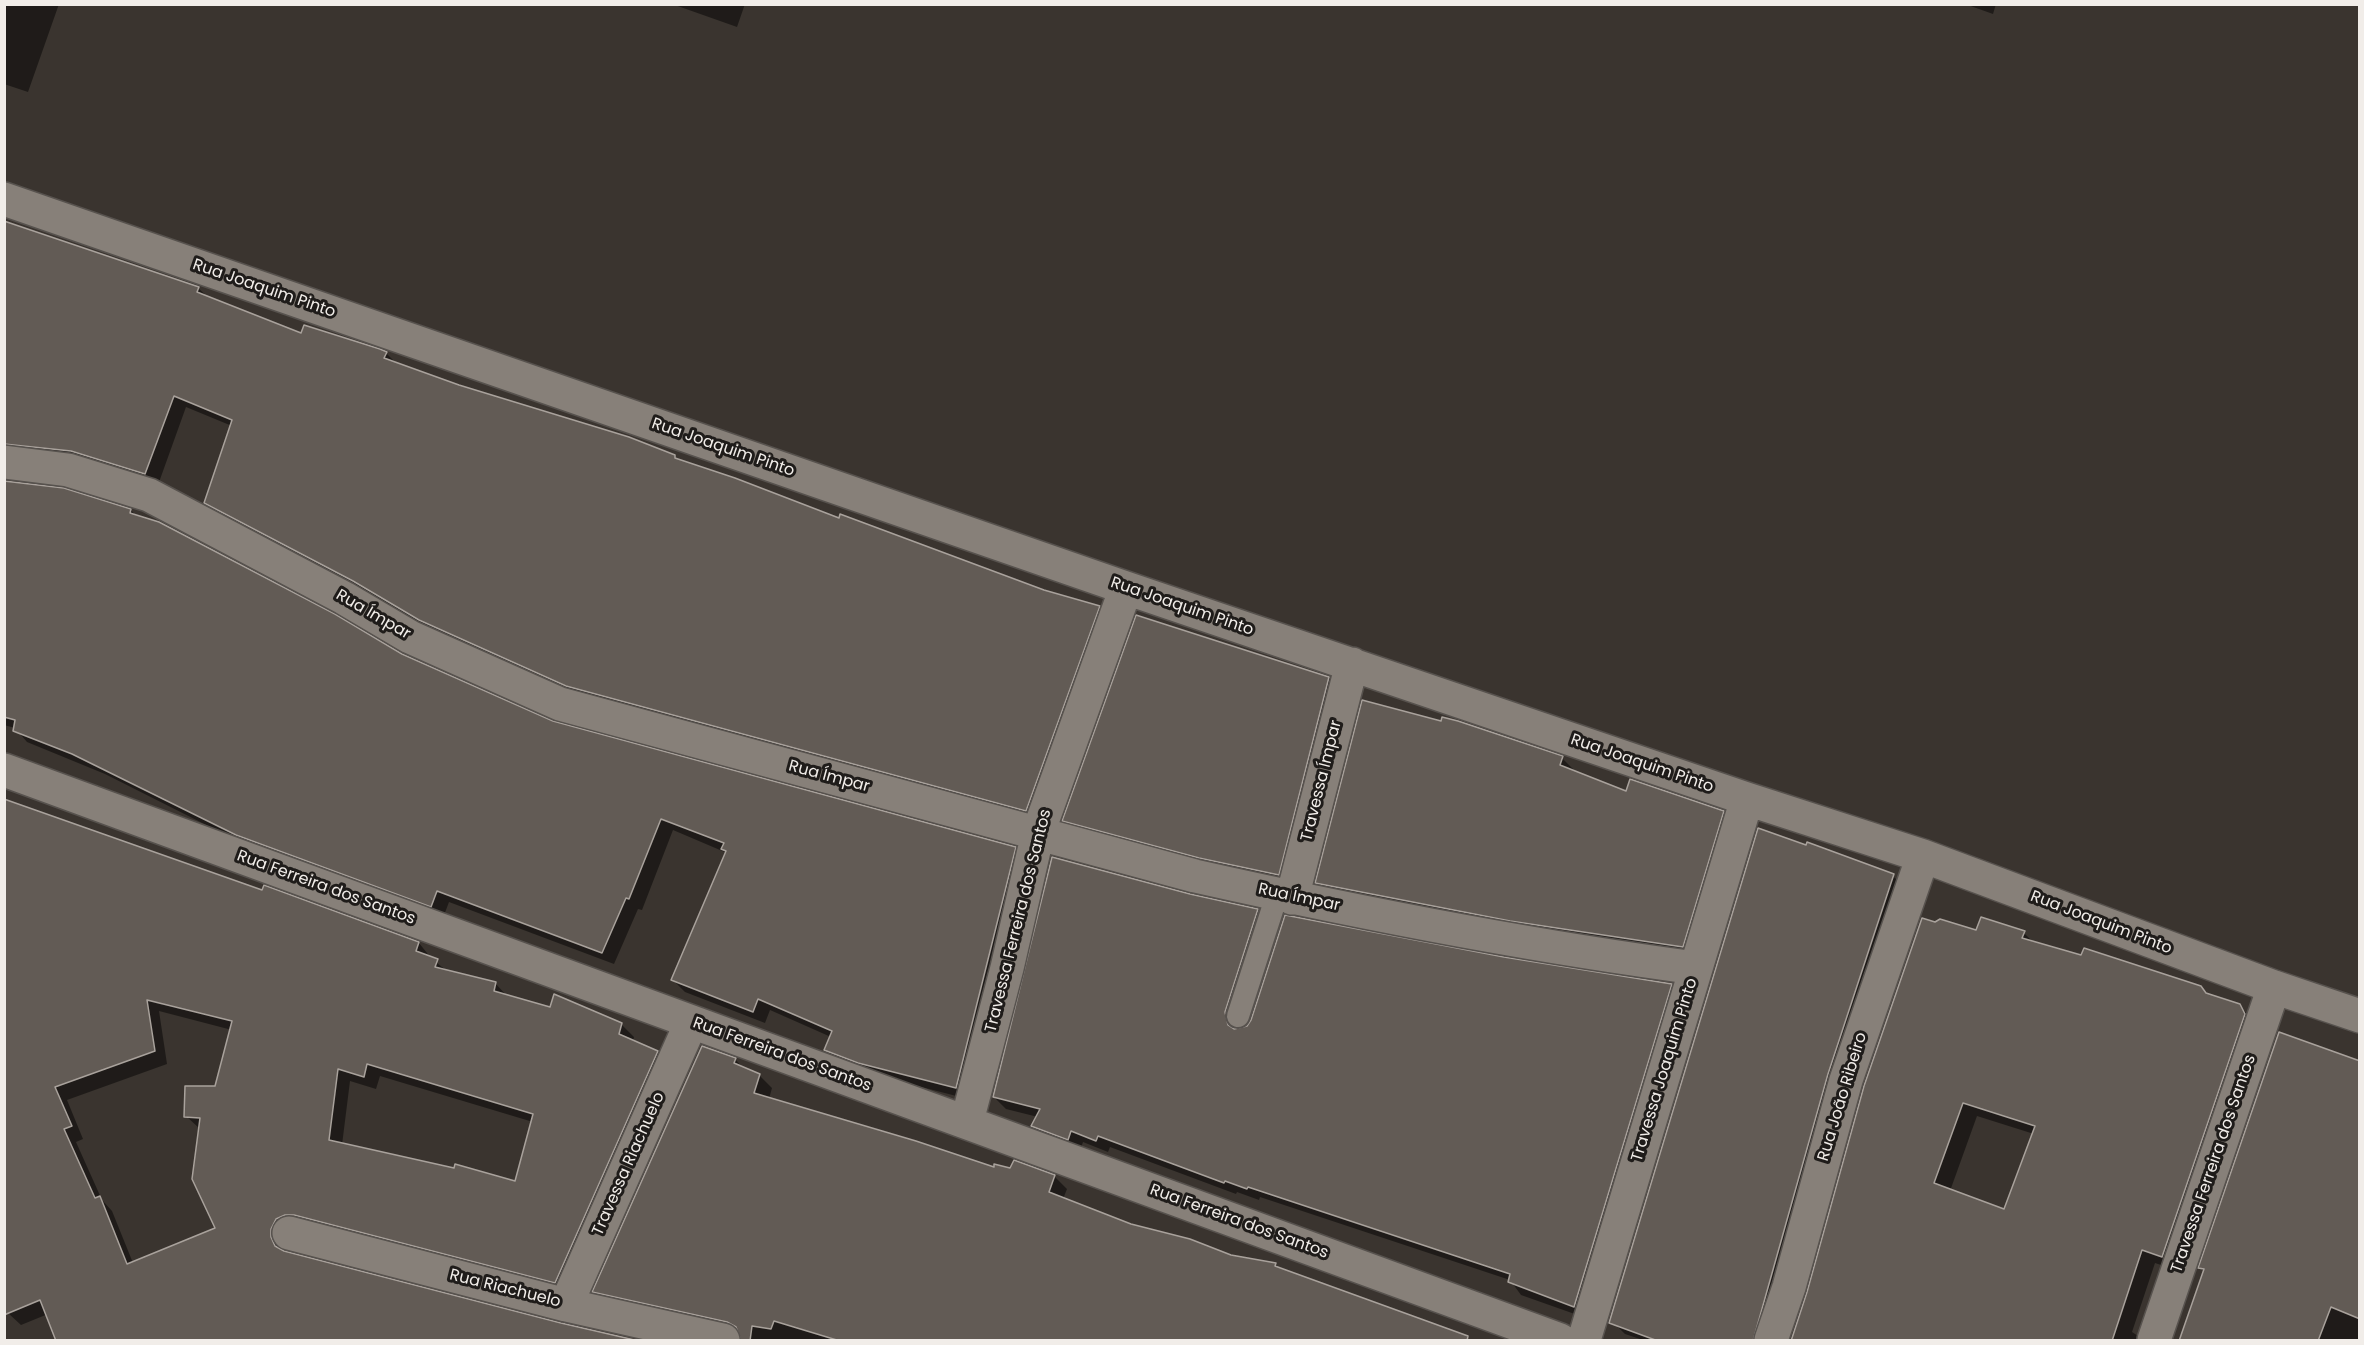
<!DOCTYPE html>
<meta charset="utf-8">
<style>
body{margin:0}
#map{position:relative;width:2364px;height:1345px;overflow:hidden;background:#3a342f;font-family:Poppins,sans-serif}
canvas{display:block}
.frame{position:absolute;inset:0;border:6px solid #f1ede9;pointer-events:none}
</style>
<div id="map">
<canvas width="2364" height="1345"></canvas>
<div class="frame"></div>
</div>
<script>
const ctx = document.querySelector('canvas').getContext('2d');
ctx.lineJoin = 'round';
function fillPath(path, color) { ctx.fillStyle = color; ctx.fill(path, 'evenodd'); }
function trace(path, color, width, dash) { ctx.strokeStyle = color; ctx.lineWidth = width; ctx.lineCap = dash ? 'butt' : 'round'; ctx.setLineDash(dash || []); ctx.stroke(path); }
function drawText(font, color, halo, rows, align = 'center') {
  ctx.font = font + ' Poppins,sans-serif'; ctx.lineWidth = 6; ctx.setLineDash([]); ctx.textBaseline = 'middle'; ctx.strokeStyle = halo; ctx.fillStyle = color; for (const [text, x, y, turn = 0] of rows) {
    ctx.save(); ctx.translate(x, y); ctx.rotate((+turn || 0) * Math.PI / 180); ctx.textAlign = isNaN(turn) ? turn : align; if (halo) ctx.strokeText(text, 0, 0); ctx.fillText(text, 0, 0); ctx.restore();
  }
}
const shadow = new Path2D(`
 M4,4H59L28,92L4,84Z
 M672,4H745L737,27Z
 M1965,4H1996L1993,14Z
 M4,221L198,288L209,298L302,335L386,353L398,365L674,457L679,461L840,520L1075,602L1076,599L1099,607L1111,619L1038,822L580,698L432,632L218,515L206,503L232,426L186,407L158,485L4,460Z
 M4,481L64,490L131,510L136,516L402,655L552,723L1015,848L1027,860L968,1099L871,1074L838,1062L826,1050L831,1037L770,1010L765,1023L685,992L673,980L727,853L673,830L642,910L638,909L614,964L449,902L443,918L250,847L105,774L27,742L15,728L4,725Z
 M1329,678L1342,691L1291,887L1077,833L1064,820Z
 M1562,758L1574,770L1573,772L1626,793L1723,812L1735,824L1695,958L1329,894L1317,882Z
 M4,799L263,892L265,887L419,943L431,958L448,972L495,983L508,997L621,1024L634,1037L633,1042L657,1052L670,1065L568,1295L283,1242V1251L48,1314L21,1325L8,1313L4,1226ZM159,1011L232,1030L216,1087L186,1116L200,1129L217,1229L133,1263L112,1211L102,1200L76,1142L83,1139L67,1100L167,1064ZM380,1076L533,1122L516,1183L342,1145L350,1081L376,1089Z
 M1893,876L1907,890L1769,1340H1643L1625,1334L1611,1320Z
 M1190,896L1258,910L1269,922L1236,1025L1237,1030L1504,959L1671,985L1683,997L1586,1318L1521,1295L1510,1280L1260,1197L1259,1200L1237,1192L1236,1194L1110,1147L1108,1152L1083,1142L1080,1151L1045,1138L1033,1126L1038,1117L1006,1109L994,1097Z
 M1977,932L2024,933L2033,942L2239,1005L2253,1020L2176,1270L2155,1263L2132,1332L2144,1340H1792ZM1977,1116L2034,1134L2005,1211L1950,1191Z
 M735,1059L744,1069L759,1075L772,1088L769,1099L995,1169L1054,1176L1067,1189L1063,1199L1131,1225L1231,1257L1276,1265L1281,1270L1466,1340H743L742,1334L607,1304L594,1291Z
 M2360,1063V1340H2181L2205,1272L2200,1267Z`);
const building = new Path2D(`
 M4,221L199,287L197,292L301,333L304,325L380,349L387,352L384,358L459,385L629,437L675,455V458L735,478L839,518L840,514L1044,590L1100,606L1026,811L566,686L419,620L353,581L204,503L232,420L174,396L145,474L71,451L4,444Z
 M4,481L64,488L131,509L130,513L159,522L335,614L402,654L553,721L1016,847L956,1088L858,1063L824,1050L832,1031L758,999L753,1012L671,980L726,851L721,849L724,843L661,819L629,899L626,898L602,953L437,891L431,907L236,835L72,754L13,731L15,720L4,717Z
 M1136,615L1329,677L1279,875L1199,858L1062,821Z
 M1362,700L1441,721L1442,717L1458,721L1563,756L1560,765L1626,791L1630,779L1724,811L1683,947L1510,921L1315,883Z
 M4,799L262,890L264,885L419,942L416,951L438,959L435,967L496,982L494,991L550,1007L554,994L622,1023L619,1034L658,1051L555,1283L294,1215H285L276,1219L271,1229V1237L275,1246L284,1251L561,1323L639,1341H56L40,1300L4,1315ZM147,1000L232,1021L215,1086H185L184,1117L200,1118L192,1179L215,1228L127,1264L100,1196L95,1198L64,1129L72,1126L55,1087L155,1051ZM367,1064L533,1114L515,1181L455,1164L454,1168L329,1140L338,1069L364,1077Z
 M1758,828L1806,845L1807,842L1894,874L1828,1074L1753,1341H1658L1609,1323Z
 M1052,857L1190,894L1258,909L1225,1012L1228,1025L1234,1029L1247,1026L1251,1020L1285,915L1504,957L1672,984L1574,1307L1508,1282L1510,1274L1248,1187L1247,1189L1225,1181L1224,1183L1098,1136L1096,1141L1071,1131L1068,1140L1031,1126L1040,1109L993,1097Z
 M1981,917L2025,931L2022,938L2081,955L2084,948L2201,986L2206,993L2240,1004L2245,1014L2162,1257L2142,1250L2112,1341H1791L1807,1292L1864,1086L1922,918L1935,922L1940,919L1976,930ZM1963,1103L2035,1126L2004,1209L1934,1183Z
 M2279,1032L2360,1061V1319L2331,1307L2318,1341H2179L2204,1269L2198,1268Z
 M702,1046L736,1058L734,1063L760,1074L754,1093L916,1141L994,1167V1164L1010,1168L1014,1160L1055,1175L1049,1192L1131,1224L1190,1239L1231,1255L1276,1263L1275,1266L1468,1336L1467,1341H840L774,1321L771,1329L752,1326L750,1341H741L736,1327L727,1322L592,1292Z`);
const lane = new Path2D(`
 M1238,1016L1277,895`);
const street = new Path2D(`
 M4,199L1126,588L1747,799L1923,856L2274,987L2360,1016
 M4,462L68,470L149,495L344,598L410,637L560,704L1195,876C1360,913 1528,946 1696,968
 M4,770L1560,1340
 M1292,898L1352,664
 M967,1121L1007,968L1038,833L1126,588
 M289,1233L566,1305L723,1340
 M566,1305L691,1023
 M1584,1340L1747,799
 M1771,1340L1789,1287L1846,1080L1923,856
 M2154,1340L2274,987`);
const streetNames = [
 ["Rua Joaquim Pinto",264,289,19],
 ["Rua Joaquim Pinto",723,448,19],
 ["Rua Joaquim Pinto",1182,607,19],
 ["Rua Ímpar",373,615,30],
 ["Rua Joaquim Pinto",1642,764,19],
 ["Rua Ímpar",829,777,15],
 ["Travessa Ímpar",1322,781,-76],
 ["Rua Ferreira dos Santos",326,888,20],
 ["Rua Ímpar",1299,898,12],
 ["Travessa Ferreira dos Santos",1019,921,-76],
 ["Rua Joaquim Pinto",2101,923,21],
 ["Rua Ferreira dos Santos",782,1055,20],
 ["Travessa Joaquim Pinto",1665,1070,-73],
 ["Rua João Ribeiro",1843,1097,-73],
 ["Travessa Riachuelo",629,1164,-66],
 ["Travessa Ferreira dos Santos",2214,1164,-71],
 ["Rua Ferreira dos Santos",1239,1222,20],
 ["Rua Riachuelo",505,1289,14]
];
fillPath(shadow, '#0007');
fillPath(building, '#625b55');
trace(building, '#a9a29c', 1.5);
trace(lane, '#57524e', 26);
trace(street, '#57524e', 36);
trace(lane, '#878079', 22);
trace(street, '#878079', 33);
drawText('16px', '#f1ede9', '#1f1c1a', streetNames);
</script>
